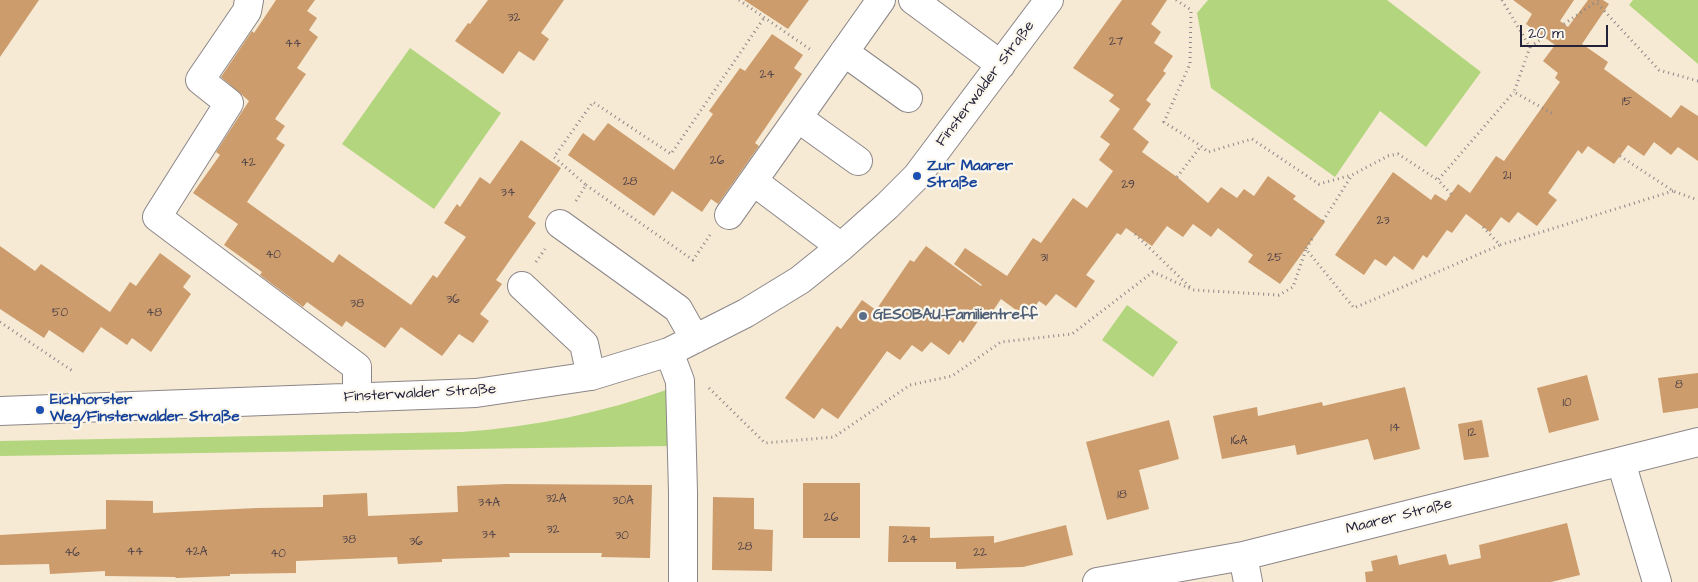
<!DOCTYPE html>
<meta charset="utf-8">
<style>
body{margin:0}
#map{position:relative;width:1698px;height:582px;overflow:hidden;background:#f6ead4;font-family:"Architects Daughter",sans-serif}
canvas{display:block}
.scale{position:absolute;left:1520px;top:25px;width:88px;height:22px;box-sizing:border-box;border:2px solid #22223b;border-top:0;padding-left:6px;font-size:15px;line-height:18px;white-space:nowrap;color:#22223b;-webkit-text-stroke:4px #fbf7ec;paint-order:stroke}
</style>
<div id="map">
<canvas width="1698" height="582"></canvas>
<div class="scale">20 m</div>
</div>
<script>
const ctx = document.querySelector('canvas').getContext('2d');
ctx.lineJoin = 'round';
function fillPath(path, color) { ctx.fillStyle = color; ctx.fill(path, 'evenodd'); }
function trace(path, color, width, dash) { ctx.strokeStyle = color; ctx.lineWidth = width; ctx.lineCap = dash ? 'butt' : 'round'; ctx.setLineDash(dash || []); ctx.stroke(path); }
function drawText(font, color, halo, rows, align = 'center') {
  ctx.font = font + ' "Architects Daughter",sans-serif'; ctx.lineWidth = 4.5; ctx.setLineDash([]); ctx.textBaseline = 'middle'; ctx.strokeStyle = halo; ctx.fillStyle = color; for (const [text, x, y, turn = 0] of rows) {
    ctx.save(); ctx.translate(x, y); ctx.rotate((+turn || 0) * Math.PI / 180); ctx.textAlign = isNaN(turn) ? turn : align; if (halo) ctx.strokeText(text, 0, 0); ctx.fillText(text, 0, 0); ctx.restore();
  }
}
const green = new Path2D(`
 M1208,0H1387L1481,72L1426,147L1380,111L1335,177L1211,88L1197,13Z
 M1633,0H1698V64L1629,5Z
 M410,48L501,113L434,209L342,144Z
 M1127,305L1178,342L1153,377L1102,340Z
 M669,389L670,446L0,456V441L462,432C533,427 602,413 669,389Z`);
const building = new Path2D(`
 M0,0H39L0,57Z
 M276,0H315L307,11L317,18L309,30L318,37L297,68L306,74L275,119L285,126L276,139L285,145L247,202L333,263L339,254L411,305L433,275L437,278L466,237L444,223L457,204L460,207L480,177L490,184L521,140L561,168L528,217L536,223L496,280L502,284L480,314L489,321L473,343L459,334L442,356L401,327L385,348L346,321L342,327L307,302L303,307L260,275L262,272L224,245L238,224L193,193L220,155L216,152L249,101L221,77L252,31L254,33Z
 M488,0H564L541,33L549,39L534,61L519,51L503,74L455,41L468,23L470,24Z
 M744,0H809L788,29Z
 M1122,0H1167L1151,24L1161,32L1154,43L1173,56L1163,71L1166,73L1146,100L1151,104L1133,129L1149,142L1142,152L1177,177L1208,203L1221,187L1237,198L1244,189L1254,196L1268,176L1296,196L1293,199L1325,222L1280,284L1248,262L1253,255L1218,228L1211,237L1193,224L1183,237L1167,226L1152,246L1126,228L1121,235L1117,233L1086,275L1095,281L1076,308L1056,294L1046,306L1039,301L1027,318L1001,299L988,318L983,314L963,343L960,340L949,355L931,342L922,352L912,345L900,360L887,351L838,419L822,408L814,419L785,398L837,326L841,329L862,300L876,310L910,260L914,262L926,246L981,286L982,285L954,264L965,248L1007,276L1033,238L1041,243L1073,198L1087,208L1113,171L1099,160L1110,144L1100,137L1120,109L1109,101L1114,95L1073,68Z
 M1513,0H1574L1560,21L1568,27L1588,0H1603L1609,4L1582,44L1608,62L1604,69L1671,118L1681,105L1698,116V161L1678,147L1671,155L1654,142L1644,156L1628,145L1614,164L1588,146L1582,154L1578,150L1548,193L1557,200L1537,226L1518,212L1509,223L1501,217L1490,232L1466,214L1452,233L1447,230L1427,258L1423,255L1413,270L1394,256L1386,266L1375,259L1364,275L1335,255L1393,172L1431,200L1435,194L1446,201L1458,184L1470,193L1496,156L1504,161L1560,82L1555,78L1558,73L1543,61L1555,45L1526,24L1532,14Z
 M772,34L803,55L794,68L802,74L755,143L759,146L718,204L711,199L702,212L672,191L654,216L568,155L583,133L594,141L608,123L674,170L713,114L709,111L740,68L745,71Z
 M0,246L35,271L41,264L110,312L130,282L136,286L160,253L191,276L183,287L191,294L151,352L132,338L127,345L101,327L83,353L49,330L44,338L0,309Z
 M1698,373V408L1663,413L1658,378Z
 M1587,375L1599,420L1549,433L1537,388Z
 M1405,387L1420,449L1374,460L1368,439L1297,455L1295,445L1222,459L1213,416L1257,407L1258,416L1322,402L1323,406Z
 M1169,420L1179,459L1139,470L1149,509L1107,520L1086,442Z
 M1482,420L1489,457L1464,460L1458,424Z
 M803,483H860V538H803Z
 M507,484L652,485L650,558L601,557L602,553H509L510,557L442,559V562L398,564L397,557L296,561V573L230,574V576L176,578L175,577L105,576V571L50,574L49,564L0,565V535L106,529V500L153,501V513L257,508L323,507V495L367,493L368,516L458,512L457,486Z
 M713,497L754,498V529L773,530L772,571L712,570Z
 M1567,523L1580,575L1551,582H1366L1365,572L1373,571L1371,561L1397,555L1399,565L1446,554L1449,565L1481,558L1479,545Z
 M1066,525L1073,555L1023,567L956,569V562H888L889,526L930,527V538L994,536V543Z`);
const path = new Path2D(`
 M739,0L811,50
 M1176,0L1191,10L1190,64L1164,122L1201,146L1208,152L1252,139L1319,184L1352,175
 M1502,0L1530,47L1544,37
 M1598,0L1596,2L1659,70L1698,81
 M1564,24L1596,2
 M1530,47L1514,92L1555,115
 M1620,156L1673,191L1698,200
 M1177,177L1201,146
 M586,185L693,260L710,235
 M1451,194L1438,180L1514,92
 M576,201L586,185L554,157L593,102L671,154L764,18
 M1323,221L1352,175L1388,156L1398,154L1438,180
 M1483,227L1500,245L1673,191
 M1135,234L1190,287
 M1312,239L1306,249L1354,308L1500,245
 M536,262L545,249
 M0,322L74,372
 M709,388L765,443L834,437L910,385L952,376L1001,342L1072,334L1153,272L1193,290L1279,295L1293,287L1306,249`);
const minor = new Path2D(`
 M249,0L247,11L200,80L229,103L157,217L357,367V398
 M913,0L1001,65
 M844,52L908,98
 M798,118L858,161
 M729,215L753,181
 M560,224L678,309L695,339
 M841,247L753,181L881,0
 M522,286L584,344L591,376
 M669,352L680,381L683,492V582
 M0,411L476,393L591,376L669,352L746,313L800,280L841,247L887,206L917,176L1049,0
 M1621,462L1657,582
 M1243,556L1248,582
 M1097,582L1243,556L1698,442`);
const markers = [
 [917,176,5,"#1a4fb4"],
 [863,316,5,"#5c6f8a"],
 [40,410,5,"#1a4fb4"]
];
const numberNames = [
 ["32",514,18],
 ["27",1116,42],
 ["44",293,44],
 ["24",767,75],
 ["15",1627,102],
 ["26",717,161],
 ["42",248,163],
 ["21",1507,176],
 ["28",630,182],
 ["29",1128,185],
 ["34",508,193],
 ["23",1383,221],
 ["40",273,255],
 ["31",1044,258],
 ["25",1275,258],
 ["36",453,300],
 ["38",357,304],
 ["50",60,313],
 ["48",154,313],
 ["8",1679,385],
 ["10",1567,403],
 ["14",1395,428],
 ["12",1472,433],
 ["16A",1239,441],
 ["18",1122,495],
 ["32A",556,499],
 ["30A",623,501],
 ["34A",489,503],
 ["26",831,518],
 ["32",553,530],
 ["34",489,535],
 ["30",622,536],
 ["38",349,540],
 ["24",910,540],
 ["36",416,542],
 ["28",745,547],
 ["44",135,552],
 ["42A",196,552],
 ["46",72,553],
 ["22",980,553],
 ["40",278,554]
];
const streetNames = [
 ["Finsterwalder Straße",986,84,-53],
 ["Finsterwalder Straße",420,394,-3],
 ["Maarer Straße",1399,517,-14]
];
const transitNames = [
 ["Zur Maarer",927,167],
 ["Straße",927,184],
 ["Eichhorster",50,401],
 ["Weg/Finsterwalder Straße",50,418]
];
const serviceNames = [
 ["GESOBAU-Familientreff",873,316]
];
fillPath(green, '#b2d57e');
fillPath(building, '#cc9c6c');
trace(minor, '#8c8688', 30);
trace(path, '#8c8688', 3, [1, 4]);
trace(minor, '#fff', 28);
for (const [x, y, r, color] of markers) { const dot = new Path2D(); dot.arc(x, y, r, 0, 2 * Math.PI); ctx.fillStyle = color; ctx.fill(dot); trace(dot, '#fbf7ec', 2); }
drawText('12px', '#4c4047', null, numberNames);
drawText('15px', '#22223b', '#fbf7ec', streetNames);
drawText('bold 15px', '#164399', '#fbf7ec', transitNames, 'left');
drawText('bold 15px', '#4e5e75', '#fbf7ec', serviceNames, 'left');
</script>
